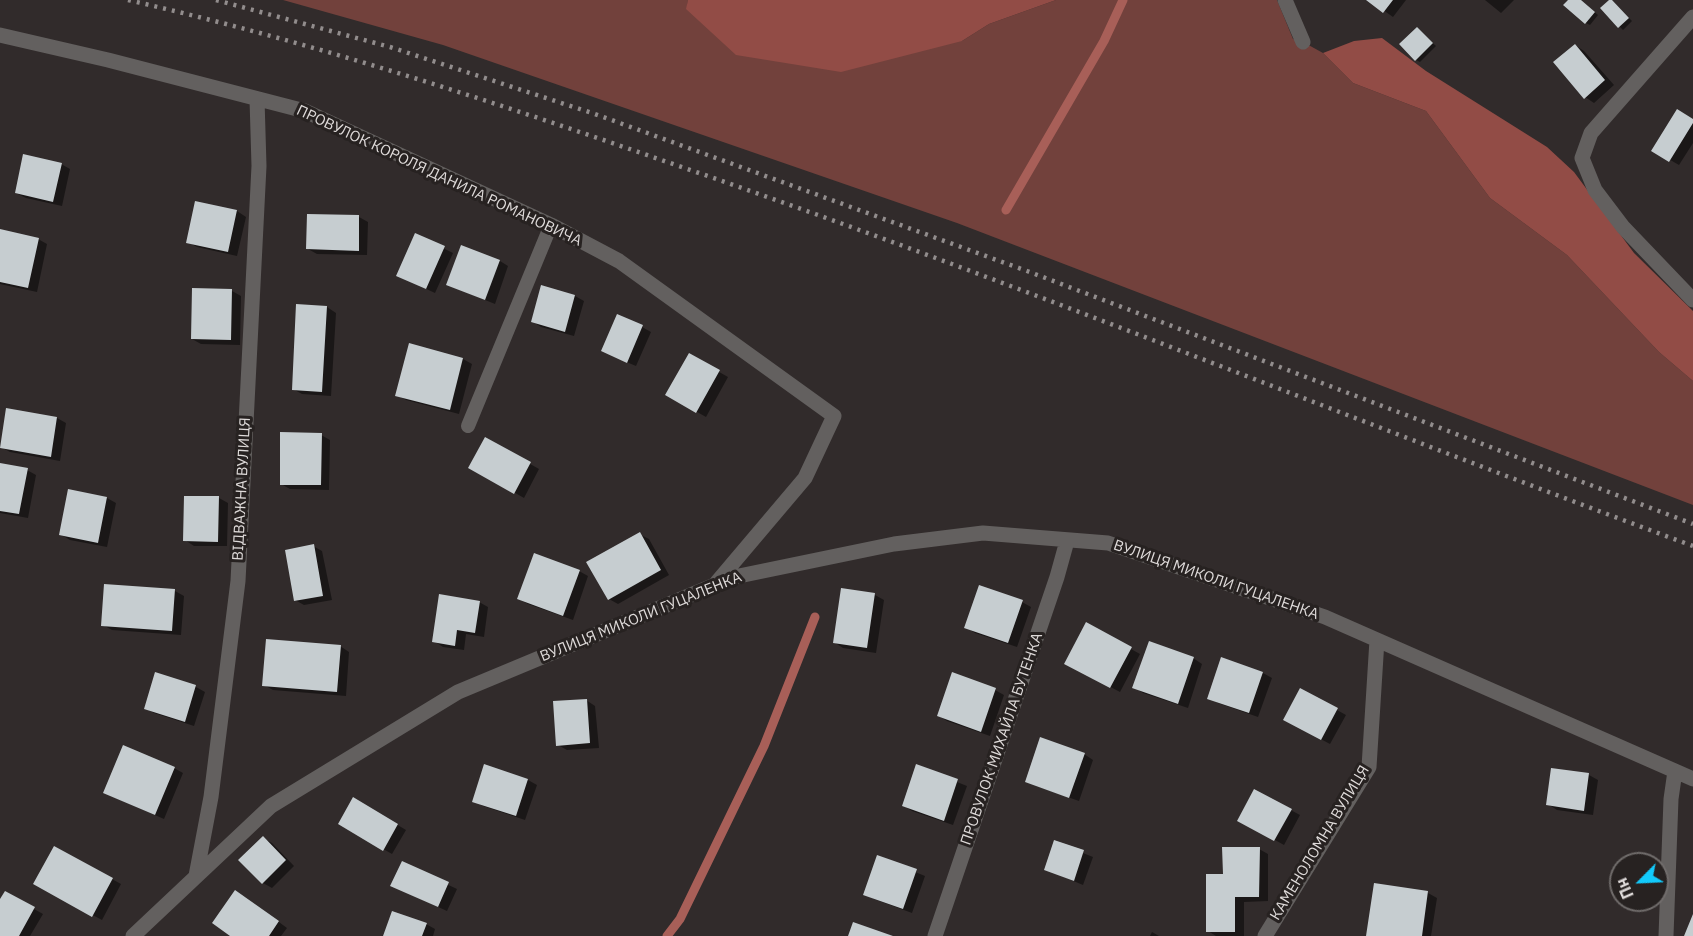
<!DOCTYPE html>
<meta charset="utf-8">
<style>
body{margin:0}
#map{position:relative;width:1693px;height:936px;overflow:hidden;background:#312b2b;font-family:"IBM Plex Sans",sans-serif}
canvas{display:block}
.north{position:absolute;left:1609px;top:852px;width:60px;height:60px;box-sizing:border-box;background:#272221;border:2px solid #706c6b;border-radius:50%;rotate:246deg;font-size:16px;font-weight:700;line-height:24px;text-align:center;color:#dedad9}
.north::after{content:'';display:block;margin:auto;width:21px;height:27px;background:#12cafb;clip-path:polygon(50% 0,100% 100%,50% 72%,0 100%)}
</style>
<div id="map">
<canvas width="1693" height="936"></canvas>
<div class="north">Пн</div>
</div>
<script>
const ctx = document.querySelector('canvas').getContext('2d');
ctx.lineJoin = 'round';
function fillPath(path, color) { ctx.fillStyle = color; ctx.fill(path, 'evenodd'); }
function trace(path, color, width, dash) { ctx.strokeStyle = color; ctx.lineWidth = width; ctx.lineCap = dash ? 'butt' : 'round'; ctx.setLineDash(dash || []); ctx.stroke(path); }
function drawText(font, color, halo, rows, align = 'center') {
  ctx.font = font + ' "IBM Plex Sans",sans-serif'; ctx.lineWidth = 6; ctx.setLineDash([]); ctx.textBaseline = 'middle'; ctx.strokeStyle = halo; ctx.fillStyle = color; for (const [text, x, y, turn = 0] of rows) {
    ctx.save(); ctx.translate(x, y); ctx.rotate((+turn || 0) * Math.PI / 180); ctx.textAlign = isNaN(turn) ? turn : align; if (halo) ctx.strokeText(text, 0, 0); ctx.fillText(text, 0, 0); ctx.restore();
  }
}
const green = new Path2D(`
 M283,0H688L687,9L962,41L989,24L1056,0H1277L1293,39L1303,42L1323,53L1353,83L1426,111L1490,198L1567,255L1659,352L1693,381V505L957,223L443,45Z`);
const forest = new Path2D(`
 M688,0H1056L989,24L962,41L841,72L736,55L686,9Z
 M1382,38L1426,71L1547,147L1574,172L1634,253L1693,311V381L1659,352L1567,255L1490,198L1426,111L1353,83L1323,53L1354,41Z`);
const shadow = new Path2D(`
 M1369,0H1406L1393,17Z
 M1485,0H1514L1501,13Z
 M1570,0H1580L1598,15L1590,25L1586,23Z
 M1611,0L1632,21L1623,30L1602,9Z
 M1417,29L1436,46L1420,62L1416,60Z
 M1575,45L1584,51L1614,85L1594,103L1585,97Z
 M1693,120V143L1679,165L1653,150Z
 M61,164L70,169L62,206L26,198L16,193Z
 M197,202L237,211L246,217L237,256L197,247L188,242Z
 M309,215L359,217L368,222L367,255L317,254L308,249Z
 M0,231L38,239L47,244L37,292L0,284Z
 M416,235L453,253L435,293L407,280Z
 M500,261L508,266L495,304L448,285Z
 M232,291L241,296L240,345L201,344L192,339Z
 M575,296L584,301L574,336L541,327L532,321Z
 M327,307L336,313L331,396L302,394L293,389Z
 M642,327L651,332L636,366L612,356Z
 M689,355L728,377L706,417L667,395Z
 M463,359L472,364L459,414L406,400L397,395Z
 M7,410L57,418L66,423L60,461L10,452L1,447Z
 M321,435L330,440L329,490L290,489L281,484Z
 M486,439L539,469L524,498L470,467Z
 M0,465L27,470L36,475L28,518L0,513Z
 M107,498L116,503L107,547L70,540L60,534Z
 M219,498L228,503L227,546H194L185,540Z
 M639,534L649,539L669,575L618,604L609,599Z
 M313,546L322,551L332,600L304,605L295,600Z
 M579,571L588,576L573,620L528,604L519,599Z
 M175,591L184,596L181,635L112,630L103,625Z
 M875,595L884,600L876,653L843,648L834,642Z
 M479,602L488,607L484,637L466,634L464,650L443,647L434,641Z
 M1022,602L1031,607L1017,647L975,633L966,627Z
 M1086,624L1140,654L1120,692L1065,663Z
 M340,646L349,652L346,696L273,690L264,685Z
 M1193,658L1202,664L1188,708L1143,693L1134,687Z
 M1263,673L1272,678L1258,717L1218,703L1209,698Z
 M156,674L196,687L205,692L194,726L154,713L145,708Z
 M995,690L1004,695L990,736L947,721L939,716Z
 M1301,690L1346,715L1330,744L1285,720Z
 M586,700L595,706L599,748L567,750L558,745Z
 M1084,754L1093,760L1079,801L1036,786L1027,781Z
 M917,766L967,786L953,825L912,811L903,805Z
 M174,768L183,773L164,819L104,793Z
 M1589,775L1598,780L1593,815L1557,810L1548,804Z
 M528,780L537,785L525,820L483,806L474,801Z
 M1255,791L1300,815L1284,845L1239,820Z
 M354,799L406,830L392,854L340,824Z
 M263,838L272,843L294,866L272,888L263,883Z
 M1055,842L1093,857L1083,885L1045,869Z
 M55,848L121,884L102,920L35,884Z
 M1259,849L1268,854V901L1244,902V936H1216L1208,931L1224,876Z
 M878,857L925,876L912,913L874,899L865,894Z
 M402,863L457,889L447,911L401,890Z
 M5,893L43,914L30,936H0V902Z
 M1428,893L1437,898L1431,936H1368Z
 M245,897L287,928L281,936H233Z
 M426,924L435,929L433,936H385Z
 M1152,932L1159,936H1150Z`);
const stream = new Path2D(`
 M1006,210L1104,41L1123,0
 M667,936L680,919L764,746L815,617`);
const building = new Path2D(`
 M1366,0H1393L1383,13Z
 M1568,0H1581L1595,12L1585,24L1563,5Z
 M1609,0H1612L1629,18L1618,28L1600,8Z
 M1417,27L1433,43L1415,61L1399,44Z
 M1575,44L1605,80L1584,99L1553,62Z
 M1677,109L1693,119V123L1669,162L1651,151Z
 M23,154L62,163L53,202L15,193Z
 M195,201L237,210L228,252L186,243Z
 M307,214L359,215V251L306,249Z
 M0,229L39,238L28,288L0,282Z
 M415,233L445,246L426,289L396,276Z
 M461,245L500,260L485,300L446,285Z
 M541,285L575,295L565,332L531,322Z
 M192,288L232,289L231,340L191,339Z
 M296,304L327,306L322,392L292,390Z
 M617,314L643,325L627,363L601,351Z
 M409,343L463,358L450,410L395,396Z
 M689,353L720,370L696,413L665,395Z
 M6,408L57,417L51,457L0,448Z
 M280,432L322,433L321,485H280Z
 M485,437L531,462L514,494L468,468Z
 M0,463L28,468L19,514L0,511Z
 M68,489L107,497L98,543L59,535Z
 M184,496H219L218,542L183,541Z
 M640,532L661,570L608,600L586,562Z
 M314,544L323,596L294,601L285,550Z
 M534,553L580,570L563,616L517,599Z
 M104,584L175,589L172,631L101,626Z
 M979,585L1023,600L1008,643L964,628Z
 M841,588L875,593L867,648L833,643Z
 M439,594L480,601L475,633L457,630L455,646L432,642Z
 M1086,622L1132,647L1110,688L1064,664Z
 M266,639L341,645L337,692L262,686Z
 M1149,641L1194,657L1178,704L1132,688Z
 M1221,657L1263,672L1249,713L1207,699Z
 M155,672L196,685L185,722L144,709Z
 M952,672L996,688L981,732L937,716Z
 M1300,688L1338,708L1321,740L1283,720Z
 M587,699L590,743L556,746L553,701Z
 M1040,737L1085,753L1069,798L1025,782Z
 M123,745L175,767L155,815L103,793Z
 M484,764L528,779L516,816L472,802Z
 M916,764L958,779L944,821L902,806Z
 M1551,768L1589,773L1584,811L1546,805Z
 M1254,789L1292,809L1274,841L1237,821Z
 M353,797L398,824L383,851L338,824Z
 M263,836L286,860L262,884L238,860Z
 M1054,840L1084,850L1074,881L1044,870Z
 M54,846L113,878L92,917L33,884Z
 M1222,847H1260L1259,897H1235V932H1206V874H1223Z
 M877,855L917,869L903,909L863,895Z
 M402,861L449,882L438,907L390,886Z
 M1374,883L1428,891L1422,936H1366Z
 M235,890L279,921L269,936H230L212,923Z
 M5,891L35,907L19,936H0V899Z
 M392,911L427,923L422,936H383Z
 M1693,914V936H1684Z
 M853,922L893,936H848Z`);
const lane = new Path2D(`
 M468,426L551,225`);
const street = new Path2D(`
 M1285,0L1303,42
 M1693,17L1591,133L1582,158L1595,190L1623,227L1693,300
 M0,35L108,60L305,111L551,225L619,261L834,416L805,478L717,582
 M196,876L211,797L238,581L259,166L257,99
 M133,936L271,806L458,692L734,577L894,544L983,533L1108,543L1325,617L1693,779
 M935,936L1057,577L1067,541
 M1265,936L1369,767L1377,640
 M1666,936L1671,799L1675,771`);
const rail = new Path2D(`
 M128,0C312,42 492,101 670,163C1015,281 1351,420 1693,546
 M216,0L390,47L595,114L1027,271L1693,524`);
const streetNames = [
 ["ПРОВУЛОК КОРОЛЯ ДАНИЛА РОМАНОВИЧА",439,176,25],
 ["ВІДВАЖНА ВУЛИЦЯ",242,489,-87],
 ["ВУЛИЦЯ МИКОЛИ ГУЦАЛЕНКА",1216,580,19],
 ["ВУЛИЦЯ МИКОЛИ ГУЦАЛЕНКА",641,617,-22],
 ["ПРОВУЛОК МИХАЙЛА БУТЕНКА",1002,739,-71],
 ["КАМЕНОЛОМНА ВУЛИЦЯ",1320,843,-59]
];
fillPath(green, '#72413c');
fillPath(forest, '#924c46');
fillPath(shadow, '#0007');
trace(stream, '#a85f58', 9);
fillPath(building, '#c6cdd0');
trace(lane, '#63605f', 14);
trace(street, '#63605f', 15);
trace(rail, '#928d8d', 4.5, [3, 6]);
drawText('15px', '#dedad9', '#272221', streetNames);
</script>
